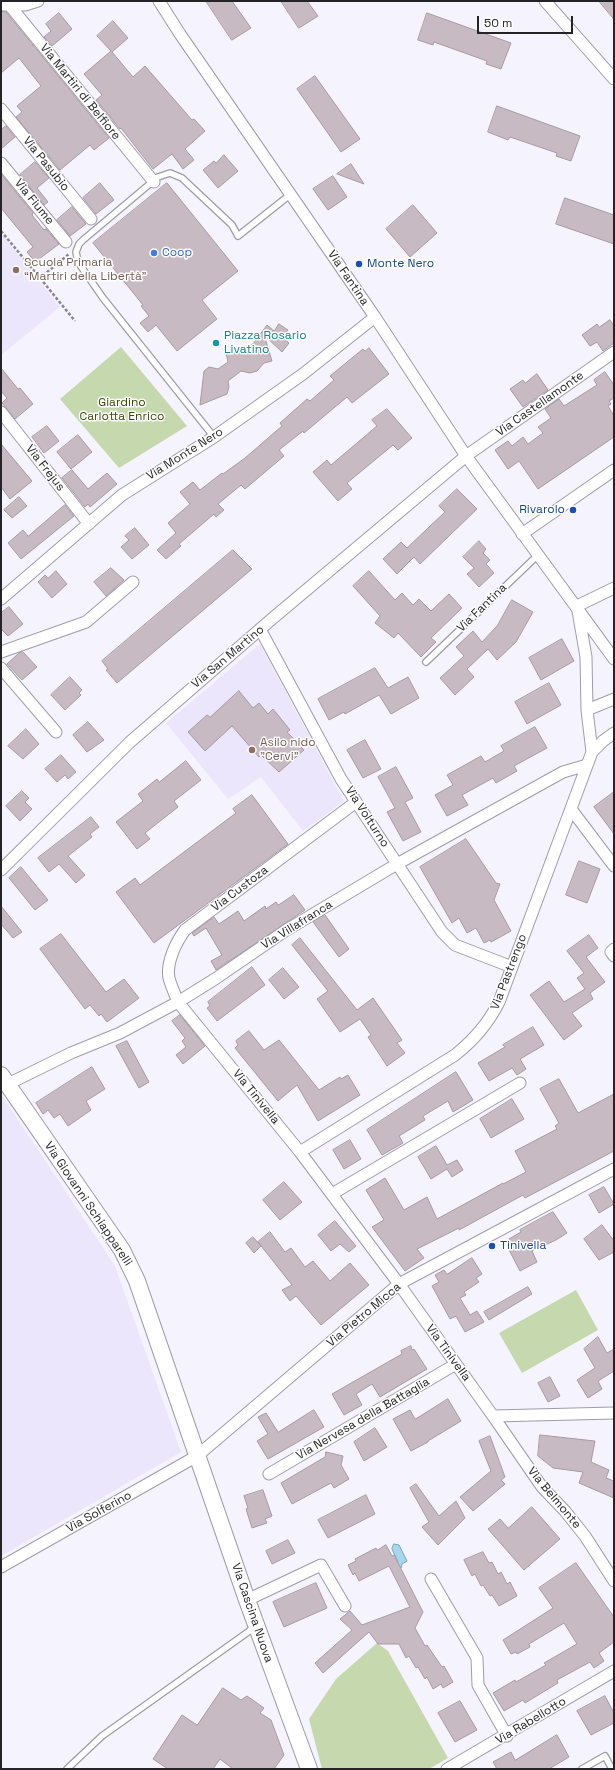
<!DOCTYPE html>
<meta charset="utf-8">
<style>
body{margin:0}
#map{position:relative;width:615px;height:1770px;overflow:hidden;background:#f5f3fe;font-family:"Space Grotesk",sans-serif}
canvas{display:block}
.frame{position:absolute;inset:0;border:2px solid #242328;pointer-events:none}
.scale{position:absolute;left:477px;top:16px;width:96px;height:18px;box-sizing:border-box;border:2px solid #242328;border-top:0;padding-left:5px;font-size:12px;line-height:14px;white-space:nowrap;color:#242328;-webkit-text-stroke:3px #fff;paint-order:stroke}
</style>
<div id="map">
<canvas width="615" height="1770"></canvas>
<div class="frame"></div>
<div class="scale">50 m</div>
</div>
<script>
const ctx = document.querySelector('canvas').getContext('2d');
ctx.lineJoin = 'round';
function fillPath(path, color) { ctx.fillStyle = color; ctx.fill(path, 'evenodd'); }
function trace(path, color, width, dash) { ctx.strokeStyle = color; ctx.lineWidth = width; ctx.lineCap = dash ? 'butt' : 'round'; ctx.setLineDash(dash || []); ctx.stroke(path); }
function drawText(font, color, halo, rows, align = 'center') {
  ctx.font = font + ' "Space Grotesk",sans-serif'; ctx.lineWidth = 3; ctx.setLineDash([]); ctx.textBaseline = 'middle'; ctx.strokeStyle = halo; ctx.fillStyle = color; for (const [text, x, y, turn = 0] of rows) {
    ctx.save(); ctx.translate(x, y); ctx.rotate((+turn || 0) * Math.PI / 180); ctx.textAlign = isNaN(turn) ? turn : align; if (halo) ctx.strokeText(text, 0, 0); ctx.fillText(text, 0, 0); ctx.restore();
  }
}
const built = new Path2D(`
 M1,233L60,307L1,355Z
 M260,644L344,801L303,831L261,777L228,799L166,723Z
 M1,1094L115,1266L181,1452L1,1556Z`);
const green = new Path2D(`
 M121,347L187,426L119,468L60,399Z
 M576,1290L598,1330L522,1373L499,1333Z
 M377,1643L388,1651L448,1758L429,1769H322L309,1719L336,1679Z`);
const water = new Path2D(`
 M394,1544L399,1545L407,1561L402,1564L401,1568H398L397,1563L398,1562L392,1549Z`);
const building = new Path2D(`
 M206,1H232L251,28L232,40Z
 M281,1H307L318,16L299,28Z
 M599,1H614V19Z
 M1,11L6,12L109,138L94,150L90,145L60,170L16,117L22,112L17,106L41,86L19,58L1,73Z
 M59,13L72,29L52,46L44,37L51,31L46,24Z
 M427,13L511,43L501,69L486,64L487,61L434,42L433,45L418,40Z
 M113,21L128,38L112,52L133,77L145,66L192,120L194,119L205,131L185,149L194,160L183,169L172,154L153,169L121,128L120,129L96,100L102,95L84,74L111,51L97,36Z
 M315,76L360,139L341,152L297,89Z
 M497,106L580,136L571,161L556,156L557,153L510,137L508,140L488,132Z
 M6,126L15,137L1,149V130Z
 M224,155L238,171L218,188L203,170L214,161L216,163Z
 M35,162L49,178L37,188L48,202L44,205L20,175Z
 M351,164L364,184L337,174Z
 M1,174L33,213L32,215L44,230L46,229L59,244L35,262L27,252L33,247L1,208Z
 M333,176L347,197L328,210L313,189Z
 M100,183L114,200L96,214L83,198Z
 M167,183L238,271L202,300L217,319L177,351L156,325L148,332L140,323L149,316L141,306L143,305L93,243Z
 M565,198L614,215V244L556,224Z
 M413,205L437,233L410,257L386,229Z
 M72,207L86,224L70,236L57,220Z
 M610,320L614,326V343L603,351L597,342L590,346L582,335L597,324L599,327Z
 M279,324L288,330L282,337L289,343L282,352L264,335L272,361L264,363L257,371L250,373L241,371L228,381L229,387L227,394L200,405L204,371L209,367L218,369L228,362L226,353L253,344L267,325L274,331Z
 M369,348L389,374L352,403L347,397L304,433L303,431L279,450L284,456L245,489L241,485L218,504L224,510L216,517L214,514L179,544L181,546L166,559L157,550L176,533L168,523L190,504L180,492L193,482L200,490L222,473L223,474L245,458L282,426L280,423L307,399L310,401L334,380L330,376L363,349L365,351Z
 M1,368L18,389L20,388L33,404L15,419L2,403L7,398L1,391Z
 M605,372L614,385V398L609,401L611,404L608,406L614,416V437L538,489L519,461L508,469L495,450L508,441L512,446L523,437L528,444L543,433L538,427L551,418L545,409L559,399L564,406L597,385L594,380Z
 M537,374L548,390L523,407L510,389L523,380L525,383Z
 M387,409L412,438L398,450L393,445L347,483L352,489L338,501L313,472L327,460L331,465L377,426L372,420Z
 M47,426L59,441L44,453L32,437Z
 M78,435L92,452L71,469L57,452Z
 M1,444L32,481L10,499L1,487Z
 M72,470L88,489L107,473L117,484L90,507L88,504L85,507L62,478Z
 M457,489L477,509L420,564L414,557L397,574L383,559L401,542L407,548L428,528L445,512L439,506Z
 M19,497L27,506L12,518L4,510Z
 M65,505L74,516L21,559L8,543L23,530L28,536Z
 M135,528L149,545L132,559L121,547L129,540L125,536Z
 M479,541L486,549L483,553L490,560L486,564L494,573L479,587L467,574L474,568L463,557Z
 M233,550L252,569L117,683L106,670L108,669L102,661Z
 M111,568L124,580L106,596L94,582Z
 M56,571L67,584L52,598L38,582L45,575L48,578Z
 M369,571L395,600L402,593L413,605L419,599L431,611L449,594L462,608L431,638L436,642L421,657L398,633L394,638L375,623L380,616L353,586Z
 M512,600L533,612L516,642L497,660L488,649L467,669L474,677L455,695L440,678L464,656L456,647L473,631L482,642L497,626Z
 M9,607L23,624L8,636L1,629V613Z
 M562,639L574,661L541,680L529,658Z
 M23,652L37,667L22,680L7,664L19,653Z
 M375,668L388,688L408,677L419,698L391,714L379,695L345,714L344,712L329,720L318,699Z
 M70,677L82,690L79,693L81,695L65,710L51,695Z
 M549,683L561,705L527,724L515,702Z
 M239,691L253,708L259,703L268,714L273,709L290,730L287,732L304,750L279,772L261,755L259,757L232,726L205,751L188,732L207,715L210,717Z
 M88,722L104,740L87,752L73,735Z
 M535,727L547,748L514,766L517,771L496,783L493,778L462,795L468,805L447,816L435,795L453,785L447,775L481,756L485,762L504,751L501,746Z
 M26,729L39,744L23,759L8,746Z
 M365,740L381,769L363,778L347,750Z
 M61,755L76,772L68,779L65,775L57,782L45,769Z
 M186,761L201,780L174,801L178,807L145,833L150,839L137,849L116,822L143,801L138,794L157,779L159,782Z
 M396,767L413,798L405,802L421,832L403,841L387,812L395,808L378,777Z
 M22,791L29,798L25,802L32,809L20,821L6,806Z
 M614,792V834L594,807Z
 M252,795L288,844L154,943L116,892L135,878L140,885L236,813L233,809Z
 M91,817L99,827L90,834L92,837L68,856L85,875L76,883L59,864L49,872L38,858Z
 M466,839L496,883L500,884L494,900L511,931L491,942L490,940L484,943L476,928L467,933L459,918L452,923L420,867Z
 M579,861L600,869L587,903L566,895Z
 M21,867L48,900L35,910L9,878Z
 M294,895L305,910L216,970L211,961L222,955L206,928L194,936L192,933L214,917L219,924L238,911L244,921L265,906L266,909L276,902L278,905Z
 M1,906L22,932L13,938L1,924Z
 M325,915L349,949L339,957L313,922Z
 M61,934L106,992L124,979L139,998L107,1022L101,1014L99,1016L90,1005L85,1009L40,949Z
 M589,935L598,948L586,957L605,982L590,993L593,999L572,1013L582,1026L564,1040L530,995L549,981L564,1002L585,989L577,978L584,973L567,951Z
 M300,938L357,1010L373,998L402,1040L397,1043L405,1053L387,1066L368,1037L371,1035L360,1019L340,1032L317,999L328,991L292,945Z
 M252,967L265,985L217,1021L207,1008L210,1006L208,1002Z
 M283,968L299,987L284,999L269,980Z
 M180,1015L205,1046L183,1064L176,1055L186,1047L182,1041L185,1038L172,1021Z
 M533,1027L544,1045L520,1059L526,1069L517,1075L512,1068L489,1081L478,1063L505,1047L503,1045Z
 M249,1031L264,1050L279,1040L319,1090L340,1077L341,1079L348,1075L360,1095L318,1121L297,1085L278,1101L235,1048L238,1045L236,1041Z
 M127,1041L149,1082L139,1088L116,1046Z
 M92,1067L105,1089L86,1101L91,1110L68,1126L60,1114L54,1118L48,1110L43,1114L36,1103Z
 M456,1072L473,1100L453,1112L448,1101L423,1116L425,1120L399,1136L403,1143L382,1155L367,1130Z
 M559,1079L578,1113L614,1094V1151L525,1198L523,1195L459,1230V1228L417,1249L424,1258L405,1271L372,1227L384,1220L366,1190L385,1178L404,1210L427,1197L437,1219L503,1183V1184L526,1172L515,1151L557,1129L555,1126L559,1123L540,1089Z
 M512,1099L524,1119L491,1138L480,1119Z
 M350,1140L361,1159L344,1169L333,1150Z
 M436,1146L447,1165L457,1160L463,1170L452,1177L447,1169L431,1179L418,1157Z
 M284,1182L302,1202L280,1220L263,1200Z
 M604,1187L614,1204L599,1213L589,1195Z
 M553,1212L567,1233L556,1240L532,1251L537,1262L520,1271L508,1248L512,1246L509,1239L521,1232L520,1230Z
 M335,1221L356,1246L349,1252L340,1244L331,1251L318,1235Z
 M602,1225L614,1241V1252L599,1260L584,1239Z
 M270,1232L285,1252L291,1248L305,1267L313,1261L330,1281L350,1263L369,1285L321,1325L296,1296L290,1301L282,1290L292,1285L258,1242Z
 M253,1237L261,1246L254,1253L246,1243Z
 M472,1258L482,1274L476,1278L479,1282L464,1292L466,1295L460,1298L470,1315L477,1311L484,1322L465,1332L456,1316L450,1319L432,1286L439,1282L435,1275L444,1270L447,1274Z
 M528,1287L532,1294L489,1320L484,1312Z
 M598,1337L607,1353L614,1349V1371L598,1381L602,1389L588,1398L577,1380L595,1368L584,1349Z
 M411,1346L412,1350L414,1349L427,1369L380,1397L372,1384L356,1394L362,1405L344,1415L332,1394L402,1354L401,1351Z
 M550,1377L560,1396L548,1402L538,1383Z
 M448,1399L461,1421L428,1441V1442L411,1451L393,1419L410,1410L415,1419Z
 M314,1410L324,1427L268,1459L257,1441L268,1434L258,1417L266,1413L278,1432Z
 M375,1428L387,1447L364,1461L354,1442Z
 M540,1435L595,1441L591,1462L609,1470L606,1478L614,1481V1498L579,1483L583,1472L553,1468L538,1456Z
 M490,1436L505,1477L501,1480L505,1484L473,1511L460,1497L491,1471L479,1441Z
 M326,1452L343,1456L341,1465L349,1479L334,1488L331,1483L292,1504L281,1483L325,1457Z
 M416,1484L439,1516L456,1501L465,1518L438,1545L422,1527L429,1522L410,1488Z
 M263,1490L272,1516L265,1519L267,1523L252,1528L246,1509L248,1508L244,1496Z
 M366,1495L375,1514L328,1538L318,1520Z
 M532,1507L560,1539L524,1570L488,1529L500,1519L508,1528Z
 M288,1540L295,1553L272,1564L266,1551Z
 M386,1545L392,1556L394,1555L423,1612L415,1628L425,1646L427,1645L442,1667L444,1666L453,1682L443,1688L441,1684L433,1689L427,1677L425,1679L418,1667L416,1668L409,1656L406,1658L399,1644H378L369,1632L323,1673L315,1663L352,1630L340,1619L350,1611L362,1625L410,1607L389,1566L359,1581L355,1573L353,1575L348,1565L356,1561L355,1559L376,1548L377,1550Z
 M483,1552L489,1563L492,1562L498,1574L501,1572L507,1584L510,1582L517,1596L499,1606L492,1595L490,1596L483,1585L481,1586L475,1574L472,1576L464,1560Z
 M576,1563L614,1617V1642L599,1653L604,1661L594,1668L590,1662L557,1680L558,1683L525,1703L523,1700L504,1711L493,1693L515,1680L516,1682L546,1665L544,1663L577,1644L564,1623L529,1644L530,1647L517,1654L516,1652L511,1654L503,1640L553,1608L539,1588Z
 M316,1583L327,1608L284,1627L273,1602Z
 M223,1688L241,1700L247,1696L264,1708L260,1713L271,1720L284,1755L274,1769H233L220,1759L213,1769H168L153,1759L182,1715L197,1725Z
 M605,1696L614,1713V1723L591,1735L577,1711Z
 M460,1701L477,1730L455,1742L438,1713Z
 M557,1735L569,1757L549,1769H497L493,1762L511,1752L515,1760Z`);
const path = new Path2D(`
 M1,231L40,278L69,254
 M40,278L75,321`);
const lane = new Path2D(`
 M214,437L103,298L78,262L76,252L79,244L83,240L158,177L170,173L182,178L232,225L238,236L291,194
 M426,662L538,555
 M67,1769L102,1736L255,1627
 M582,1769L605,1756L612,1769`);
const street = new Path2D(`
 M6,1L154,182
 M159,1L180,34L375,317L466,456L614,659
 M545,1L614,79
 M4,5H25L38,1
 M1,109L91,219
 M1,163L66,242
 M1,412L89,524
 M522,534L614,470
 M1,599L122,495L214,437L303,374L375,317
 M577,606L614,588
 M578,611L586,657L587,710L592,752
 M260,629L341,779L442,932L455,945L512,967
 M1,652L86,622L133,582
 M1,668L56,732
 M587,710L614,699
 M356,802L185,930C176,942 166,963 169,978C171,986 175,994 178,1002L300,1152L399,1284L493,1416L614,1413
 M571,809L614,866
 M1,870L130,742L273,618L466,456L614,352
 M614,949L611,952L614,956
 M8,1084L71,1053L120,1033L178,1002L215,979L285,931L397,864L563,772L587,765
 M300,1152L455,1055C474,1040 488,1024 499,1002L592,752L603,741L614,733
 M332,1194L520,1083
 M493,1416L542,1487L565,1511L585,1536L614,1581
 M269,1474L456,1364
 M1,1567L197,1456L399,1284L614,1169
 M431,1579L477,1658L478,1685L507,1736
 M247,1600L321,1565L345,1606
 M447,1769L614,1671`);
const secondary = new Path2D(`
 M1,1075L122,1250L137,1281L247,1600L309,1769`);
const markers = [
 [154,253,4,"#3f7fe0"],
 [359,264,4,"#1a4fb4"],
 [16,270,4,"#8d6e63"],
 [216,343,4,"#0f9aa8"],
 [573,510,4,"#1a4fb4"],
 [252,750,4,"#8d6e63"],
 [492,1246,4,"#1a4fb4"]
];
const streetNames = [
 ["Via Martiri di Belfiore",80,92,51],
 ["Via Pasubio",46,164,51],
 ["Via Fiume",34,202,51],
 ["Via Fantina",348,278,56],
 ["Via Castellamonte",540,404,-35],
 ["Via Monte Nero",185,454,-32],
 ["Via Frejus",45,468,52],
 ["Via Fantina",482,608,-44],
 ["Via San Martino",228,657,-40],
 ["Via Volturno",367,817,57],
 ["Via Custoza",240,889,-37],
 ["Via Villafranca",297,925,-32],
 ["Via Pastrengo",509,972,-69],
 ["Via Tinivella",256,1097,51],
 ["Via Giovanni Schiapparelli",88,1204,56],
 ["Via Pietro Micca",364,1315,-40],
 ["Via Tinivella",448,1353,54],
 ["Via Nervesa della Battaglia",363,1419,-30],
 ["Via Belmonte",554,1498,50],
 ["Via Solferino",99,1512,-29],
 ["Via Cascina Nuova",252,1613,71],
 ["Via Rabellotto",531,1721,-31]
];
const shopNames = [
 ["Coop",162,253]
];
const educationNames = [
 ["Scuola Primaria",24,263],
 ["“Martiri della Libertà”",24,277],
 ["Asilo nido",260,743],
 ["\"Cervi\"",260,757]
];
const transitNames = [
 ["Monte Nero",367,264],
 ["Rivarolo",565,510,"right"],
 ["Tinivella",500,1246]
];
const cultureNames = [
 ["Piazza Rosario",224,336],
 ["Livatino",224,350]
];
const parkNames = [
 ["Giardino",122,403],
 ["Carlotta Enrico",122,417]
];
fillPath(built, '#ebe6fb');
fillPath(green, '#c5d8ae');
fillPath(water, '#a5d7ef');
trace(water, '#7ea1b3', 1);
fillPath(building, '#c7bac3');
trace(building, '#a79aa3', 1);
trace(lane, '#9f9ca9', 8);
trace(street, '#9f9ca9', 13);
trace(secondary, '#9f9ca9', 18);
trace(path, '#88868e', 2.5, [3, 2]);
trace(lane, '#fff', 5.5);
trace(street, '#fff', 11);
trace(secondary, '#fff', 16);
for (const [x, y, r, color] of markers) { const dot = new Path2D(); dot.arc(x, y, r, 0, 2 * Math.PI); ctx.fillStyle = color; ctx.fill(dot); trace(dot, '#fff', 1.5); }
drawText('12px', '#242328', '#fff', streetNames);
drawText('12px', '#366cbe', '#fff', shopNames, 'left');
drawText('12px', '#785e54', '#fff', educationNames, 'left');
drawText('12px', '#164399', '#fff', transitNames, 'left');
drawText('12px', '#0d838f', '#fff', cultureNames, 'left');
drawText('12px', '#354b08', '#fff', parkNames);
</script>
